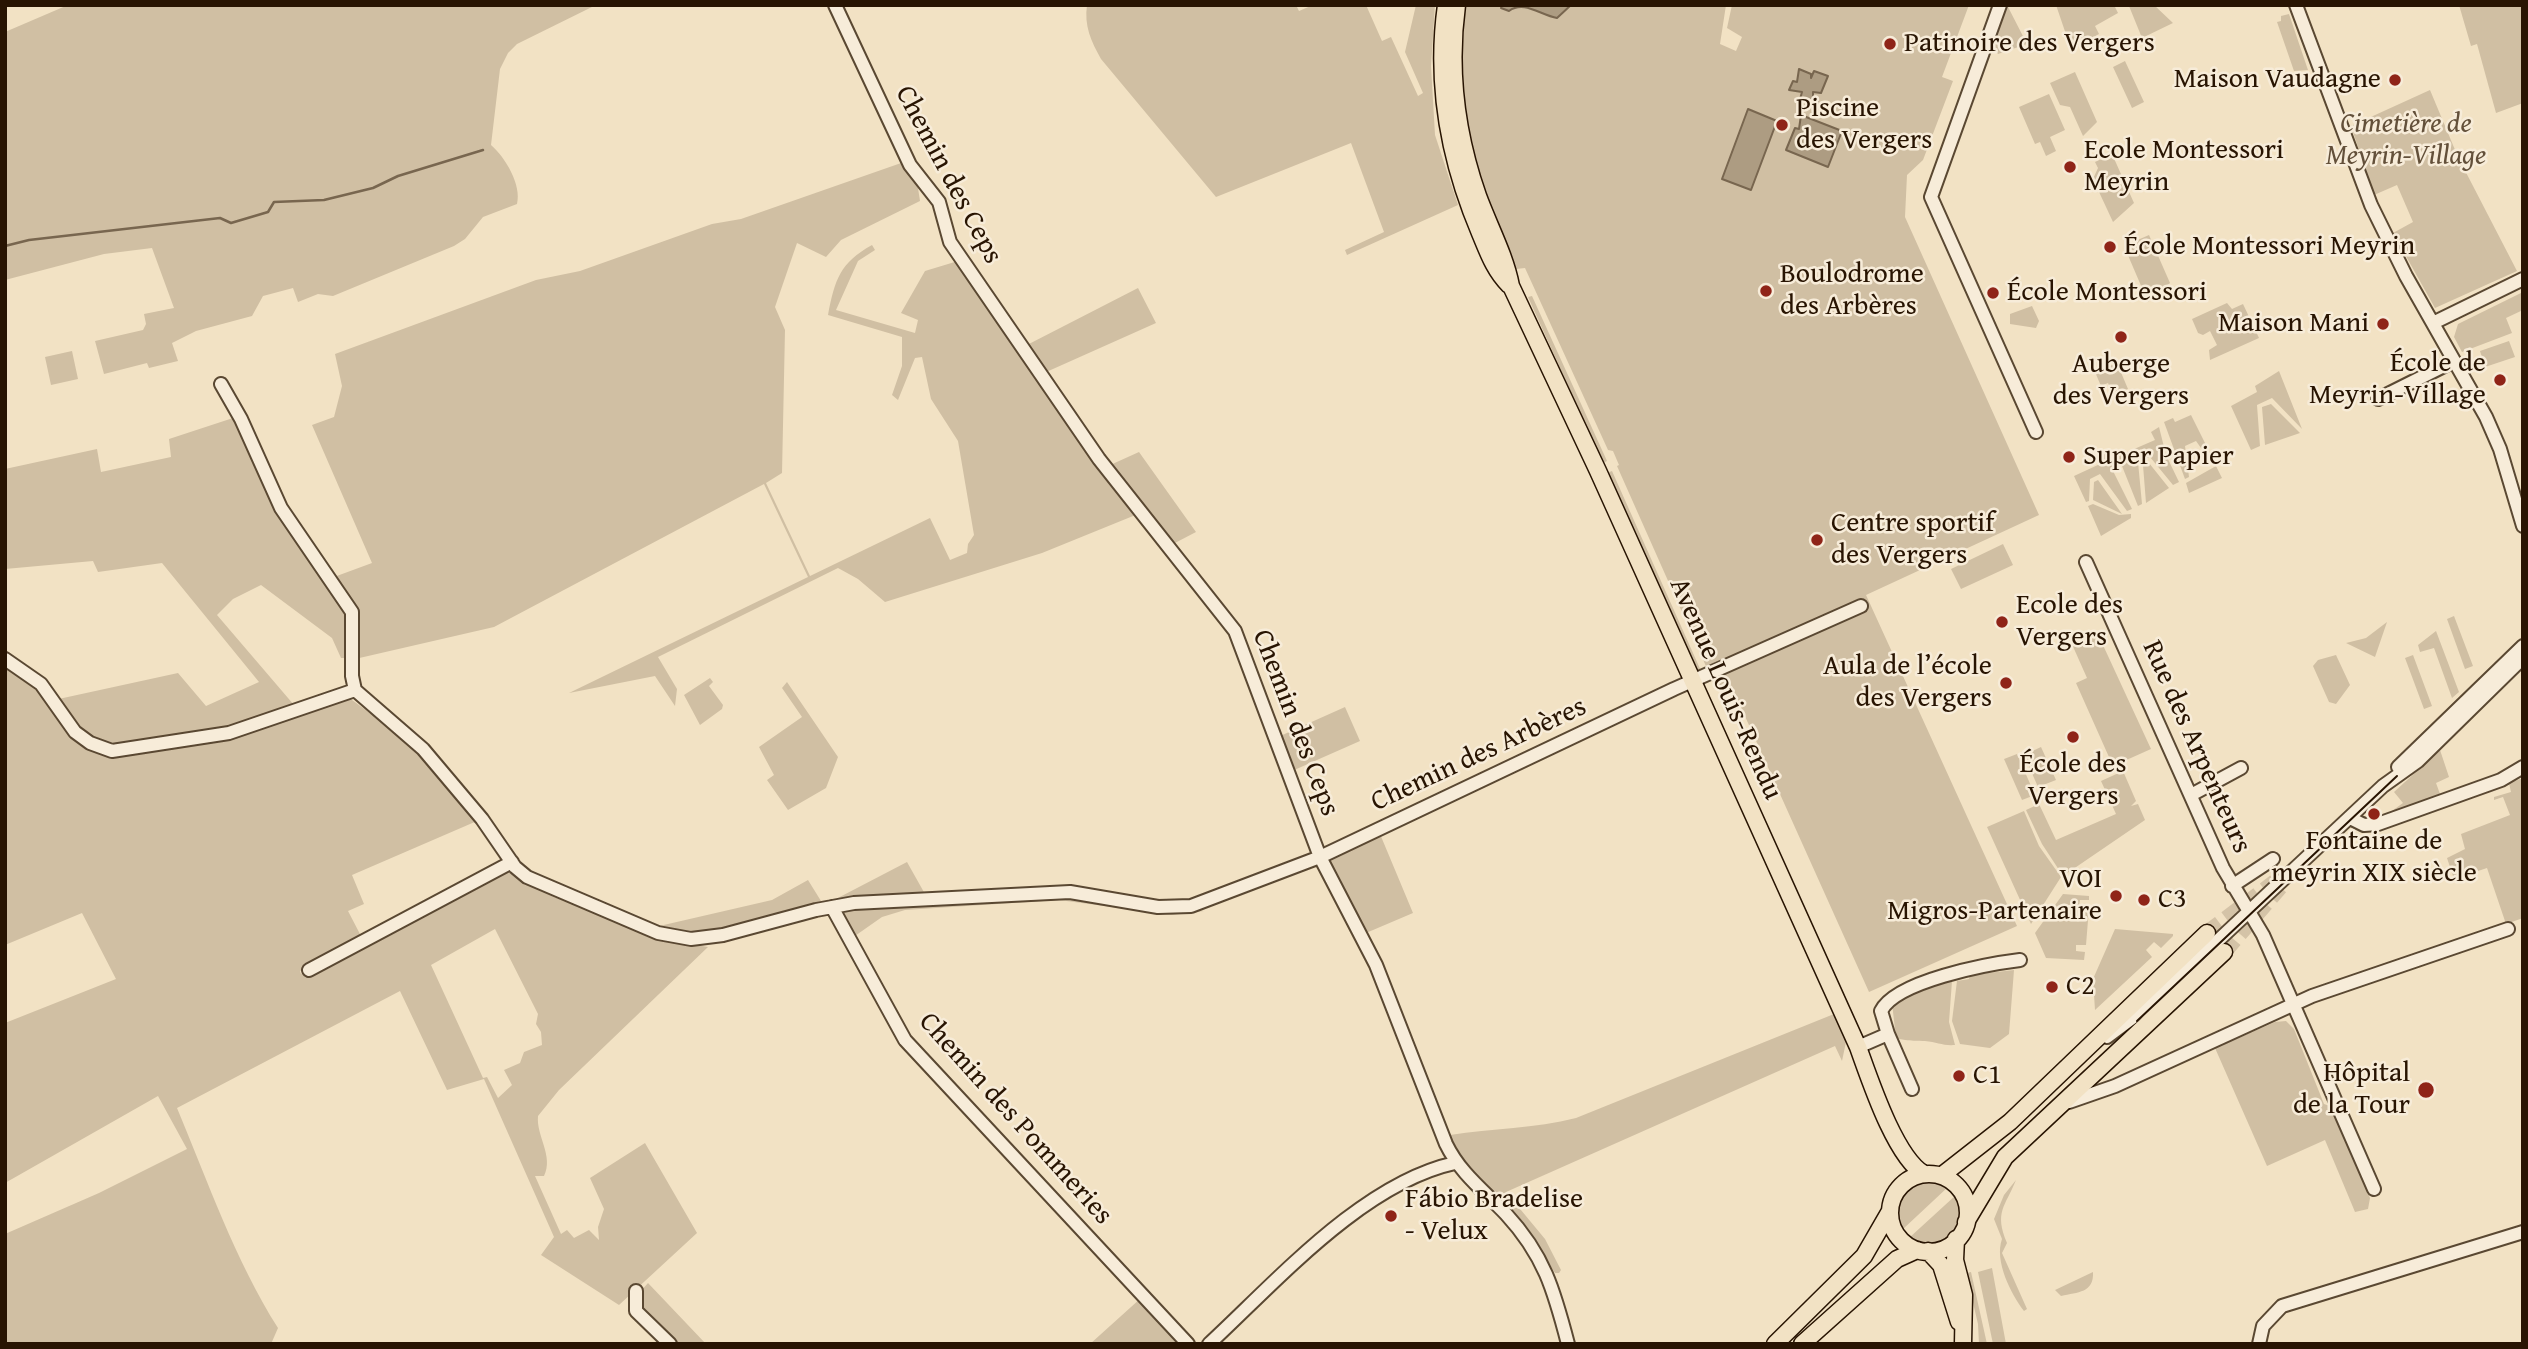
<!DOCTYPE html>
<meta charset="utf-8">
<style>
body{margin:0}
#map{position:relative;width:2528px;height:1349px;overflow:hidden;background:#f2e2c4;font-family:"Gentium Book Plus",serif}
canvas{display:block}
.frame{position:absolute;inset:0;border:7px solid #281402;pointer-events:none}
</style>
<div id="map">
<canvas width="2528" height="1349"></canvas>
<div class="frame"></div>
</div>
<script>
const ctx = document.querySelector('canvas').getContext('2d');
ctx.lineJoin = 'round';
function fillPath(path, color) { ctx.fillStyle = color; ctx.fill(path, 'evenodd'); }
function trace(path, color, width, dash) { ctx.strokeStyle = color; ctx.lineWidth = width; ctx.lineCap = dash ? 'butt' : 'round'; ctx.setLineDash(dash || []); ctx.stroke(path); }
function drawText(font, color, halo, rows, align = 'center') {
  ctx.font = font + ' "Gentium Book Plus",serif'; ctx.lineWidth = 5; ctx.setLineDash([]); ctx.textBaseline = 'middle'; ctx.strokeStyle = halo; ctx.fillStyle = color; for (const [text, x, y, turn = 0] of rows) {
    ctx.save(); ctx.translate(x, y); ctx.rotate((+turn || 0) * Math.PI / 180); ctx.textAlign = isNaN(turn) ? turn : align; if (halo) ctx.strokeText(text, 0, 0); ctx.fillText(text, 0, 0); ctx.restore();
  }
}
const green = new Path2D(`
 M68,5H596L517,44L508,53L500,69L491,145C505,157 522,185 517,204L483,217L465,239L454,246L333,296L318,294L298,302L293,288L263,296L252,316L196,331L172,343L178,361L149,368L147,363L104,374L95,341L143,330L146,324L144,314L174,308L152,248L104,254L5,280V32Z
 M1087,5H1296L1299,11L1313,5H1366L1382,41L1391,37L1418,96L1423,93L1405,52L1416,5H1435L1431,66L1435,135L1458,205L1347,255L1345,250L1384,232L1351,143L1216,197L1101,59C1091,41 1084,26 1087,5Z
 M1464,5H1726L1720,44L1736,51L1742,37L1727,28L1732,5H1969L1942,77L1953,81L1923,160L1907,175L1905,217L2039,515L1866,595L2017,926L1869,992L1735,694L1713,682L1617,466L1619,465L1613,451L1608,450L1525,268L1516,269C1475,170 1454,115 1464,5Z
 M2007,5L2027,44L1998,54L1992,46Z
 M2056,5H2114L2118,13L2095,26L2099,34L2071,49Z
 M2154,5L2173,23L2142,38L2129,6Z
 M2459,5H2523V103L2496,113L2477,44L2471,46Z
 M2289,14L2308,70L2294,71L2277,22L2281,21V16Z
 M2125,61L2144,102L2132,108L2113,67Z
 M2075,72L2097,122L2083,136L2070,107L2060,105L2050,83Z
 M2430,90L2458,157L2517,271L2435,308L2393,233L2413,222L2397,185L2374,195L2351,126Z
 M2049,94L2065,130L2050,137L2056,151L2046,156L2040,142L2035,144L2019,107Z
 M2112,154L2134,203L2113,222L2093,179L2098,168L2095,162Z
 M904,162L918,188L920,201L841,240L826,257L797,243L775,307L785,330L782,473L766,483L810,576L930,518L950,560L967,553L968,544L974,535L958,441L931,399L922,357L915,358L898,400L892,395L902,366V337L828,315C835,279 840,263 872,245L875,250L858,261L836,310L915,333L918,320L901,313L925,271L958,261L1138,514L1042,553L885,602L858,579L838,568L658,657L677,689L675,706L655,676L569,693L808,577L764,484L494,627L355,659L356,616L334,577L372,563L312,425L334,417L342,386L335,354L536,280L580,271L712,224L741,219Z
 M2149,235L2170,283L2148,302L2124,246Z
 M1138,288L1156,323L1044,373L1025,346Z
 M2523,292V310L2506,318L2512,333L2462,352L2454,337L2458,324Z
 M1532,296L1607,461L1603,463L1528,297Z
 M2227,303L2232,309L2243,304L2259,338L2210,360L2209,350L2217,345L2210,331L2203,335L2198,333L2192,319Z
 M2032,306L2039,321L2036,328L2010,324V314Z
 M2509,341L2515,357L2485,367L2480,351Z
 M72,351L78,379L51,385L45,357Z
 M2117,363L2128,389L2114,395L2108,383L2101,386L2095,372Z
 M2279,371L2302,429L2272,398L2257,405L2260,446L2251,450L2231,406L2257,392L2255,386Z
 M2271,404L2300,433L2265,445L2262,407Z
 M2191,415L2214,461L2211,462L2196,441L2185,446L2189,477L2185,479L2164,422L2173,418L2175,422Z
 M233,418L238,421L257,463L348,610L349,658H341L332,638L261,585L233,599L217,615L294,705L227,730L116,747L83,735L54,700L178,673L206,706L259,682L162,563L98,572L93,561L5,569V469L97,449L101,472L171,457L169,439Z
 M2159,427L2166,455L2179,482L2173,485L2150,457L2138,462L2142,504L2138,506L2118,456L2155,440L2151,432Z
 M2108,451L2114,473L2132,509L2127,511L2100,474L2090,479L2089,501L2086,502L2074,476L2100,464L2097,455Z
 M1139,452L1196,532L1173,544L1108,466Z
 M2149,463L2169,488L2146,503L2143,465Z
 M2216,466L2222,478L2189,493L2186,483Z
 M1612,471L1701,671L1697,673L1607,473Z
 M2098,480L2122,514L2093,500L2094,482Z
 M2093,504L2119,515L2131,514V518L2101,536L2088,506Z
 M2003,544L2013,565L1961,589L1951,569Z
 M2454,616L2473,666L2465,669L2447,619Z
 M2387,622L2375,657L2346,643L2366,638Z
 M2096,630L2151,749L2113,766L2076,683L2087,678L2071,642Z
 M2436,631L2459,692L2452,698L2434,648L2420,652L2418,645Z
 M2336,655L2350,685L2336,704L2329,702L2313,666L2318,660Z
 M2413,655L2432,706L2424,709L2405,658Z
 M5,663L21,672L47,698L72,736L115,756L348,697L412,744L477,821L352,875L364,904L348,911L361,936L312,961L313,964L300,971L301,974L506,871L554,897L661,939L708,947L559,1090L538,1116C536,1136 554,1156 544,1176H535L561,1234L567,1230L574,1238L589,1230L599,1240L598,1227L604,1209L590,1178L645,1143L697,1233L619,1305L541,1255L554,1237L484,1079L447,1090L400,991L177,1108C208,1182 235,1260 278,1328L271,1344H5V1234L99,1193L187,1149L158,1096L5,1183V1023L116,979L82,913L5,945ZM495,929L538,1014L536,1024L541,1032L542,1045L524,1052L520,1063L504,1070L512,1085L498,1098L487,1077L483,1078L431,965Z
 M710,678L713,682L709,686L723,705L722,709L700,725L684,695Z
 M787,682L838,757L826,788L788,810L767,780L774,775L759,747L802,717L782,688Z
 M1345,707L1360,741L1292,771L1278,737Z
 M2041,747L2056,780L2038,787L2024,755Z
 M2440,750L2449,777L2436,783L2440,794L2389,813L2403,803L2394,792Z
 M2017,754L2035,795L2022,800L2004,759Z
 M2123,771L2136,801L2131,806L2138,804L2145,820L2063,876L2042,844L2026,810L2039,804L2056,840L2116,814L2101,781Z
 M2523,778V918L2506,924L2487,868L2454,879L2447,858L2465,849L2461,834L2510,815L2503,797L2494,800V797L2511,792L2509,783Z
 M2024,811L2039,846L2061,877L2031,924L1987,827Z
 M1380,834L1413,913L1366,933L1328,859Z
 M907,862L925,894L834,900Z
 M808,880L821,901L730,928L689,934L655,927L772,900Z
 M2063,894L2089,896V900H2080L2079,906L2089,908L2086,945H2076V951L2085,952L2084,960L2046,958L2035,933Z
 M1061,895L1204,911L1172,915L1059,900L905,910L882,917L852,938L842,912L847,908Z
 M2115,929L2173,934V936L2161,948L2154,942L2146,950L2152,957L2095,1010L2093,979Z
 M2014,970L2009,1034L1990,1048L1960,1044L1952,1021L1957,981L1969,979L1970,975Z
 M1938,981L1940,984L1952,981L1949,1022L1955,1045C1943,1046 1937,1042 1925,1041C1913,1040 1911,1042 1896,1038L1892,1003Z
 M1834,1014L1846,1042L1842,1061L1835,1046L1506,1192L1545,1239L1561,1270L1559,1273H1555C1524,1222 1474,1188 1450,1135C1492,1128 1535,1129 1576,1118Z
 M2286,1021L2294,1029L2324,1104L2330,1106L2370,1198L2368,1209L2355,1212L2325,1140L2267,1166L2215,1048L2275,1022Z
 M1924,1180L1948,1187L1902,1230C1891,1208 1901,1187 1924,1180Z
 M2016,1180C2005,1207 1994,1212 2007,1243L2002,1253L2027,1309L2024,1311C2011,1294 1994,1261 2002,1239L1994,1219L2004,1195Z
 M1956,1195L1961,1216L1950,1237L1929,1245L1909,1238Z
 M1992,1268L2006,1344H1993L1978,1272Z
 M1971,1272L1987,1344H1979L1978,1324L1966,1273Z
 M2093,1272C2094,1293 2078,1292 2061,1296L2055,1290Z
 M648,1283L706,1344H675L640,1308L641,1291Z
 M1141,1298L1183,1344H1090Z`);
const water = new Path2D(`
 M1502,5H1571L1557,18C1540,15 1524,0 1509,11L1501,8Z
 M1799,69L1811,74V78L1814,71L1828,76L1821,93L1813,92V98L1818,101L1815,117L1812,116L1814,102L1800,99L1802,92L1789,90L1793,81L1797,82Z
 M1748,109L1777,121L1751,190L1722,179Z
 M1801,115L1842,131L1828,167L1786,150L1795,128L1799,129Z`);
const stream = new Path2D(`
 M5,246L29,240L220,218L231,223L268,212L274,202L324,200L373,188L398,176L483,150`);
const majorTunnel = new Path2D(`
 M2207,933L2275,882
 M2224,952L2280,887`);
const minor = new Path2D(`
 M835,5L910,165L939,202L950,242L1099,459L1235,631L1320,857L1376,965L1446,1144C1460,1173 1484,1191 1506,1214C1544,1255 1554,1290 1568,1344
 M2000,5L1931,197L2036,432
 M2296,5L2371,205L2406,276L2486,417L2500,449L2523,526
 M2433,323L2523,279
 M221,384L241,419L281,508L352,612V676L355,690
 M2378,399L2454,361
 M2086,562L2223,868L2263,935L2374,1189
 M5,659L41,684L75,732L90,743L112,751L229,733L355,690L423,749L482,819L515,867L527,877L658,933L691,939L723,935L816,910L854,903L1070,892L1158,907L1191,906L1320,857L1674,689L1861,606
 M2398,767L2523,646
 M2191,795L2241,768
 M2350,818L2364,825L2378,824L2501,780L2523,767
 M2232,886L2273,859
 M832,907L905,1040L1188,1344
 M309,970L512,862
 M1888,1034L1912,1089
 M2107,1037L2147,1007L2383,786L2418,761L2523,658
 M1858,1047L1888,1034L1881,1011C1896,981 1987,964 2020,960
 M2069,1102L2115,1086L2312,996L2508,929
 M636,1291V1311L670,1344
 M1209,1344C1277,1281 1363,1183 1455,1163
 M2259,1344L2263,1326L2282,1306L2523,1232`);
const major = new Path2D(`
 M1446,5C1435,84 1449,160 1480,233C1488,252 1494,270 1509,285
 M1457,5C1448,71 1456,133 1478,196C1489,226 1505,255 1511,286L1598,471L1858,1047C1870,1080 1895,1157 1924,1174
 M1890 1213a39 39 0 1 1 78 0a39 39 0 1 1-78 0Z
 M1941,1176L2010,1122L2207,933
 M1966,1222L2005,1157L2224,952
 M1956,1239L1955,1260L1964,1295L1963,1344
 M1928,1251L1941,1265L1959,1322
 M1775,1344L1864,1256L1890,1211
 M1802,1344L1897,1259L1917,1250`);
const tram = new Path2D(`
 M2137,1021L2397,776`);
const markers = [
 [1890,44,7,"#8f2418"],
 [2395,80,7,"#8f2418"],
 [1782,125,7,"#8f2418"],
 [2070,167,7,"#8f2418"],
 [2110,247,7,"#8f2418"],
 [1766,291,7,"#8f2418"],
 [1993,293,7,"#8f2418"],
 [2383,324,7,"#8f2418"],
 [2121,337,7,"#8f2418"],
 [2500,380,7,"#8f2418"],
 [2069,457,7,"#8f2418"],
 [1817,540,7,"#8f2418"],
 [2002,622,7,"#8f2418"],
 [2006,683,7,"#8f2418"],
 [2073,737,7,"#8f2418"],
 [2374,814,7,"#8f2418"],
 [2116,896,7,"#8f2418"],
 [2144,900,7,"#8f2418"],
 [2052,987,7,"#8f2418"],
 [1959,1076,7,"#8f2418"],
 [2426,1090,9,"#8f2418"],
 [1391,1216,7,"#8f2418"]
];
const poiNames = [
 ["Patinoire des Vergers",1904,44],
 ["Maison Vaudagne",2381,80,"right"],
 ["Piscine",1796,109],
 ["des Vergers",1796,141],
 ["Ecole Montessori",2084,151],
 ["Meyrin",2084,183],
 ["École Montessori Meyrin",2124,247],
 ["Boulodrome",1780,275],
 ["des Arbères",1780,307],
 ["École Montessori",2007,293],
 ["Maison Mani",2369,324,"right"],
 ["École de",2486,364,"right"],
 ["Meyrin-Village",2486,396,"right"],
 ["Auberge",2121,365,"center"],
 ["des Vergers",2121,397,"center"],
 ["Super Papier",2083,457],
 ["Centre sportif",1831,524],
 ["des Vergers",1831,556],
 ["Ecole des",2016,606],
 ["Vergers",2016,638],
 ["Aula de l’école",1992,667,"right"],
 ["des Vergers",1992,699,"right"],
 ["École des",2073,765,"center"],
 ["Vergers",2073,797,"center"],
 ["Fontaine de",2374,842,"center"],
 ["meyrin XIX siècle",2374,874,"center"],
 ["VOI",2102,880,"right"],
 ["Migros-Partenaire",2102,912,"right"],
 ["C3",2158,900],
 ["C2",2066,987],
 ["Hôpital",2410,1074,"right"],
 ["de la Tour",2410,1106,"right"],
 ["C1",1973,1076],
 ["Fábio Bradelise",1405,1200],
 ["- Velux",1405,1232]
];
const parkNames = [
 ["Cimetière de",2406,125],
 ["Meyrin-Village",2406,157]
];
const streetNames = [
 ["Chemin des Ceps",948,175,62],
 ["Avenue Louis-Rendu",1725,689,66],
 ["Chemin des Ceps",1295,723,69],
 ["Rue des Arpenteurs",2196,747,66],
 ["Chemin des Arbères",1479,755,-25],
 ["Chemin des Pommeries",1015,1119,48]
];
fillPath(green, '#d0bfa3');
fillPath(water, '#ad9c82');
trace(water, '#78664f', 2);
trace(stream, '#78664f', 2.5);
trace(majorTunnel, '#d4c3a7', 16, [16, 8]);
trace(minor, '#5a4832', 16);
trace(major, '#281402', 19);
trace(minor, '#f7ecd9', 12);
trace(major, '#f2e2c4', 16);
trace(tram, '#281402', 2);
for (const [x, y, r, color] of markers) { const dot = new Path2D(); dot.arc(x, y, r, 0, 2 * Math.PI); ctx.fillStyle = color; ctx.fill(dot); trace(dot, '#f7ecd9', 2.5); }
drawText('28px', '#281402', '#f7ecd9', poiNames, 'left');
drawText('italic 28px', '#63503a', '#f7ecd9', parkNames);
drawText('28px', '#281402', '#f7ecd9', streetNames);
</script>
